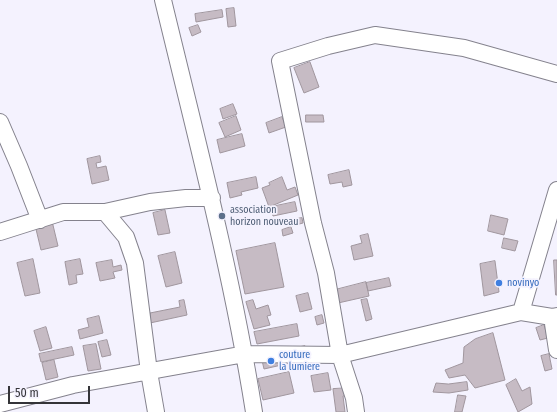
<!DOCTYPE html>
<style>
body{margin:0}
#map{position:relative;width:557px;height:412px;overflow:hidden;background:#f4f2fe;font-family:"Fira Sans Condensed",sans-serif}
canvas{display:block}
.scale{position:absolute;left:8px;top:386px;width:82px;height:18px;box-sizing:border-box;border:2px solid #343438;border-top:0;padding-left:5px;font-size:12px;line-height:14px;white-space:nowrap;color:#343438;-webkit-text-stroke:3px #f4f2fe;paint-order:stroke}
</style>
<div id="map">
<canvas width="557" height="412"></canvas>
<div class="scale">50 m</div>
</div>
<script>
const ctx = document.querySelector('canvas').getContext('2d');
ctx.lineJoin = 'round';
function fillPath(path, color) { ctx.fillStyle = color; ctx.fill(path, 'evenodd'); }
function trace(path, color, width, dash) { ctx.strokeStyle = color; ctx.lineWidth = width; ctx.lineCap = dash ? 'butt' : 'round'; ctx.setLineDash(dash || []); ctx.stroke(path); }
function drawText(font, color, halo, rows, align = 'center') {
  ctx.font = font + ' "Fira Sans Condensed",sans-serif'; ctx.lineWidth = 3.5; ctx.setLineDash([]); ctx.textBaseline = 'middle'; ctx.strokeStyle = halo; ctx.fillStyle = color; for (const [text, x, y, turn = 0] of rows) {
    ctx.save(); ctx.translate(x, y); ctx.rotate((+turn || 0) * Math.PI / 180); ctx.textAlign = isNaN(turn) ? turn : align; if (halo) ctx.strokeText(text, 0, 0); ctx.fillText(text, 0, 0); ctx.restore();
  }
}
const building = new Path2D(`
 M234,8L236,26L228,27L226,9Z
 M222,10L223,17L196,22L195,14Z
 M198,25L201,32L192,36L189,28Z
 M310,62L319,87L304,93L294,68Z
 M233,104L237,114L223,119L220,109Z
 M306,115H323L324,122H306Z
 M236,116L241,130L225,137L219,123Z
 M282,117L286,127L269,133L266,123Z
 M242,134L245,146L220,153L217,140Z
 M100,156L101,162L96,163L97,168L106,166L109,180L92,184L87,159Z
 M349,170L352,185L343,187L342,182L330,184L328,175Z
 M256,177L258,188L241,192L242,195L230,198L227,183Z
 M282,177L287,190L295,187L298,195L269,207L262,188L270,185L269,183Z
 M295,202L297,211L273,216L271,207Z
 M165,210L170,233L158,235L153,213Z
 M491,215L508,219L504,235L488,231Z
 M302,218L303,223L292,226L290,220Z
 M52,221L58,246L41,250L35,225Z
 M291,227L293,233L283,236L282,230Z
 M368,234L373,256L354,260L351,246L362,243L360,236Z
 M504,238L518,241L515,251L502,248Z
 M275,243L284,287L245,294L236,251Z
 M175,252L182,283L166,287L158,256Z
 M33,259L40,293L25,296L17,263Z
 M80,259L83,274L76,275L77,283L69,285L65,262Z
 M112,260L113,267L121,265L122,270L113,272L115,278L100,281L96,263Z
 M554,260H557V295H556Z
 M495,261L499,292L484,296L480,264Z
 M389,278L391,286L368,291L366,283Z
 M366,282L369,296L338,303L335,290Z
 M308,293L312,309L300,312L296,296Z
 M367,299L372,319L366,321L361,300Z
 M184,300L187,315L150,323V313L180,307L179,301Z
 M253,300L256,309L268,305L271,315L267,316L270,325L254,329L246,302Z
 M322,315L324,323L317,325L315,317Z
 M99,316L103,333L80,339L78,330L89,327L87,319Z
 M297,324L299,336L257,344L254,332Z
 M544,325L548,338L540,340L536,328Z
 M46,327L52,348L40,351L34,331Z
 M493,333L505,380L475,388L465,375L449,378L445,370L463,363L464,347L475,339Z
 M107,340L111,355L102,357L98,342Z
 M96,344L101,369L88,371L83,346Z
 M305,346L308,359L264,369L261,356Z
 M72,347L74,355L41,362L39,354Z
 M549,354L552,369L545,371L541,356Z
 M54,360L58,377L46,380L42,363Z
 M289,372L294,393L263,400L258,379Z
 M328,373L331,390L314,392L311,376Z
 M516,379L522,391L530,387L532,404L518,412L506,385Z
 M467,382L468,390L449,393L433,392L436,383L448,384Z
 M350,388L351,395L343,396L345,412H336L333,389Z
 M458,395L466,396L462,412H455Z`);
const minor = new Path2D(`
 M163,0C196,137 232,273 254,412
 M0,122L19,166L40,220
 M105,212L126,237L135,263L149,372L156,412
 M0,232L63,212H105L150,202L186,198H212
 M521,312L557,190
 M552,317L557,350
 M0,404L73,385L245,354L340,355L521,312L552,317L557,316
 M356,412L354,398L340,355L326,273L313,223L280,61L328,46L375,35L464,48L557,74`);
const markers = [
 [222,216,4,"#5c6f8a"],
 [499,283,4,"#3f7fe0"],
 [271,361,4,"#3f7fe0"]
];
const serviceNames = [
 ["association",230,210],
 ["horizon nouveau",230,222]
];
const shopNames = [
 ["novinyo",507,283],
 ["couture",279,355],
 ["la lumiere",279,367]
];
fillPath(building, '#c6bbc4');
trace(building, '#a0969e', 1);
trace(minor, '#84828d', 18);
trace(minor, '#fff', 16);
for (const [x, y, r, color] of markers) { const dot = new Path2D(); dot.arc(x, y, r, 0, 2 * Math.PI); ctx.fillStyle = color; ctx.fill(dot); trace(dot, '#f4f2fe', 1.5); }
drawText('10px', '#4e5e75', '#f4f2fe', serviceNames, 'left');
drawText('10px', '#366cbe', '#f4f2fe', shopNames, 'left');
</script>
